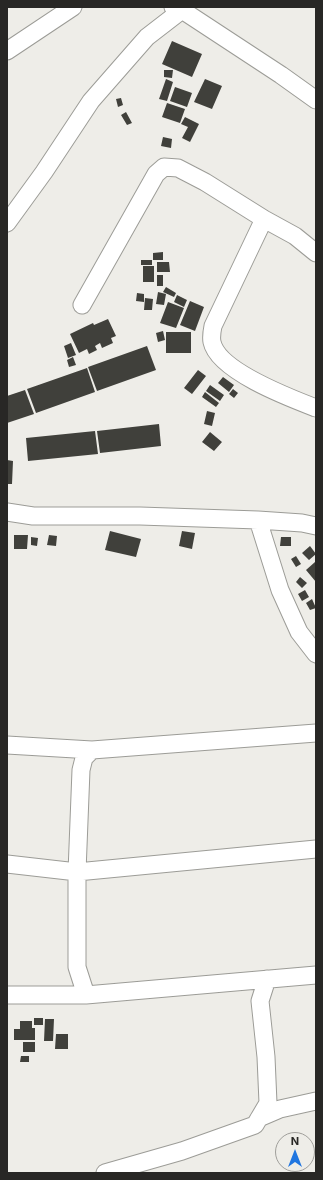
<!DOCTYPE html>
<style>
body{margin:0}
#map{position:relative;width:323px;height:1180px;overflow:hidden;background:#eeede8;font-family:Inter,sans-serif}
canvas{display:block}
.frame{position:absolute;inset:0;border:8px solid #282725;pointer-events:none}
.north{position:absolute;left:275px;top:1132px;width:40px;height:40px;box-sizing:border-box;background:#eeede8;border:1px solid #9f9e9a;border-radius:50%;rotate:0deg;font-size:11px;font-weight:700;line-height:16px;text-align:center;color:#282725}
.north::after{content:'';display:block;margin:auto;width:14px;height:18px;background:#2076e0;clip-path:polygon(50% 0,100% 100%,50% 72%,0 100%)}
</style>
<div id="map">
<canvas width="323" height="1180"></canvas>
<div class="frame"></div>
<div class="north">N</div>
</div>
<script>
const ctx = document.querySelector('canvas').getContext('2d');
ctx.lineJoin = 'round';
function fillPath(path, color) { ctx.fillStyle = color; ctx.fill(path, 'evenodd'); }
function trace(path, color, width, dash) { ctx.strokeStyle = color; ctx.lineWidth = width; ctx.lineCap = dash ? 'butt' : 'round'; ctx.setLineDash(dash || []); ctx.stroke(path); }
const building = new Path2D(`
 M172,41L202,54L192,77L162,64Z
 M164,70H173L172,78L164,77Z
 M166,79L173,82L167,101L159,99Z
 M205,79L222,86L212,109L194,102Z
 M175,87L192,93L187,107L170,101Z
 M121,98L123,105L118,107L116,99Z
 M167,103L185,109L180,123L162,117Z
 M126,112L132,123L127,125L121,115Z
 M185,117L199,124L190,142L182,138L188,127L181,124Z
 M163,137L172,139L171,148L161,146Z
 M163,252V260H153V253Z
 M141,260H152V265H141Z
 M157,262H169L170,272H157Z
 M143,266H154V282H143Z
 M157,275H163V286H157Z
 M166,287L176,293L174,297L163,292Z
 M158,292L166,294L164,305L156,304Z
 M137,293L144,294V302L136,301Z
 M177,295L187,300L184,307L174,302Z
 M145,298L153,299L152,310H144Z
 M190,301L204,307L195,331L180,325Z
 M168,302L184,308L176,328L160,323Z
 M108,319L116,336L111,338L113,343L102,348L100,343L95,346L97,350L89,354L87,349L79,353L70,334L93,323L94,325Z
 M163,331L165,340L158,342L156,333Z
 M166,332H191V353H166Z
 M71,343L76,355L68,358L64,346Z
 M147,346L156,370L97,391L88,367Z
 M73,357L76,365L69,367L67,360Z
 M87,368L95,392L36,413L27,389Z
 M198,370L206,376L192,394L184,388Z
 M223,377L234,385L229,392L218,383Z
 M210,385L224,395L220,401L206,391Z
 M233,389L238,393L234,398L229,394Z
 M25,390L34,414L7,423V396Z
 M205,392L219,403L216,407L202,397Z
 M207,411L215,413L212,426L204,424Z
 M159,424L161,446L100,453L97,431Z
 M95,431L98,454L28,461L26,438Z
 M210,432L222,442L214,451L202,442Z
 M7,460L13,461L12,484H7Z
 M110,531L141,539L136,557L105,550Z
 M182,531L195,533L192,549L179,546Z
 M14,535H28L27,549H14Z
 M49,535L57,536L56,546L47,545Z
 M31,537L38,538L37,546L31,545Z
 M281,537H291V546H280Z
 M310,546L316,554L309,560L302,553Z
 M296,556L301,564L296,567L291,559Z
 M315,562L316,564V582L306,570Z
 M300,577L307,583L302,588L296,582Z
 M305,590L309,597L302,601L298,594Z
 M312,599L316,608L310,610L306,603Z
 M34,1018H43V1025H34Z
 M45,1019H54L53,1041H44Z
 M20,1021H32V1028H35V1040H14V1029H20Z
 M56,1034H68V1049H55Z
 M23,1042H35V1052H23Z
 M21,1056H29V1062H20Z`);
const minor = new Path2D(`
 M173,7L182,10L281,75L316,100
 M7,51L73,7
 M264,219L213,326C212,331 211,337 212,342C218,371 290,398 316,408
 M7,223L44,172L91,101L147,37L182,10
 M82,305L156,174L164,167L178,168L205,182L264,219L295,236L316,253
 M7,512L33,516H140L258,520L302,523L316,526
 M258,520L280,590L299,632L316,654
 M7,745L92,750
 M7,864L77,872L316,849
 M7,995H86L316,975
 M86,995L77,967V872L81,770L84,758L92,750L316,733
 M259,1118L280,1109L316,1101
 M105,1173L182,1151L255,1125L268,1103L266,1057L260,1001L267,979`);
fillPath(building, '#40403b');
trace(minor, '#9c9c97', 19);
trace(minor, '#fff', 17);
</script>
